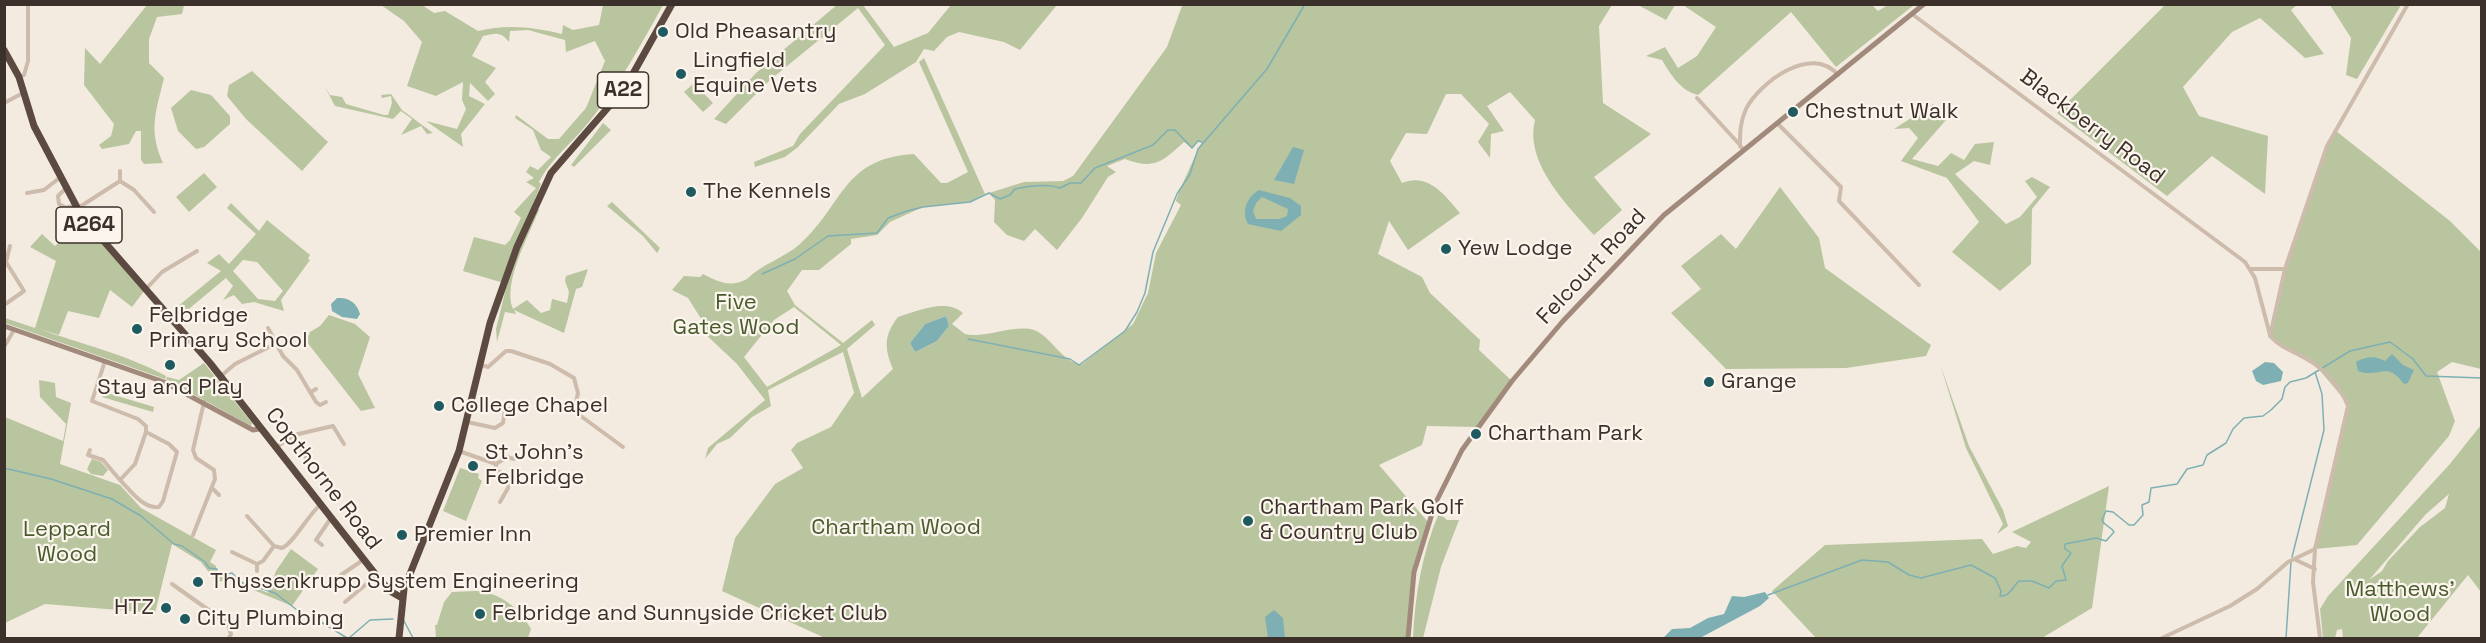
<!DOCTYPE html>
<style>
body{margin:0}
#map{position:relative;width:2486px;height:643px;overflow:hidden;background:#f4ebe0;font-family:"Space Grotesk",sans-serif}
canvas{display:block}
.frame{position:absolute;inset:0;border:6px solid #3b302a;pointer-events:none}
</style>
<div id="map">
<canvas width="2486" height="643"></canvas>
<div class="frame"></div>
</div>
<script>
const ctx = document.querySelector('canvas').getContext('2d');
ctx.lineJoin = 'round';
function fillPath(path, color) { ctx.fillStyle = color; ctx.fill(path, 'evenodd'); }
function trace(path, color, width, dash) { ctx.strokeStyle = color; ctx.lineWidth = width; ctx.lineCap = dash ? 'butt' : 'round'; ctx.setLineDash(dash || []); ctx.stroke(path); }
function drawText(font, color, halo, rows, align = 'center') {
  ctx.font = font + ' "Space Grotesk",sans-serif'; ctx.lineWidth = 4.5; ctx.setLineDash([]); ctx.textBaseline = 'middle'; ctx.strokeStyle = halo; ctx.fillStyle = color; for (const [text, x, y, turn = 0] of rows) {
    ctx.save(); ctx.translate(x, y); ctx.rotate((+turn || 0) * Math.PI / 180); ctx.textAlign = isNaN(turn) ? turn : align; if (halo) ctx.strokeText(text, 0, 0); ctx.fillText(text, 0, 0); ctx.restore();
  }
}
const green = new Path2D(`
 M638,4L663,5C641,45 620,83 592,118C575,141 552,157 539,182L541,184L533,204L539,210C529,235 502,284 513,309L527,300L541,313L550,310L552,299L567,303L569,292L565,281L566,276L588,269L582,287L576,289L564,333L514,310L516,314L505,312L497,342L496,329L507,284L463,271L474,237L505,245L510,240L521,218L514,212L536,188L526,182L534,178L526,172L530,166L538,170L551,157L541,150L533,130L515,118L516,115L548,139H559L586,108L605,61L595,41L566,52L565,40L528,30L510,31L509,42C501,31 495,33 483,36L472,56L496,68L485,82L495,94L488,101L470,83L469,96L485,104L461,134L463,147L426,121L457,129L466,109L462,100L463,82L436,96L407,86L422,42L404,21L381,5H422L434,13L445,11L478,31C507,24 533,27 562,34L563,25L573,30L599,25L603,5Z
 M838,4L863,5L894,47L928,33L951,5H1057L1020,50L1004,42L959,32L947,37L934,51L924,49L916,62L865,94L839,104L798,147L785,157L755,167L754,162L793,146L800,134L885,45L858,8L770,80L726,124L714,119L756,73Z
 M147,5H184L182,14L157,17L149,39V63L164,78C156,112 148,129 163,163L144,164L141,160V131H136L129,144L102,149L99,145L111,136L114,124L84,85L85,48L100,64Z
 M1638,5H1675L1666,20Z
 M1872,5L1878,11L1888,5H1914L1836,67L1791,12L1698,95C1681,91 1671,75 1662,60L1646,56L1665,47L1678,68L1697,56L1716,27L1683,5Z
 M2165,5H2297L2291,10L2324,54L2305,58L2260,18L2232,32L2183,87L2199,116L2268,136L2265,194L2212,156L2167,196L2057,113Z
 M2330,5H2401L2357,79L2346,75L2351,38Z
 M1182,6L1612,5L1599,26L1603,103L1651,134L1594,177L1622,210L1594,235C1568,206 1524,163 1535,120L1510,92L1487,106L1504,131L1491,134L1490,158L1478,142L1489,124L1461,94H1446L1427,134L1406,133L1390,161L1402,183C1428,172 1445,195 1460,213L1408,250L1389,221L1378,254L1422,277L1430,293L1480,340L1479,350L1512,381L1477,427L1427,426L1422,445L1379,465L1428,522L1414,572L1408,638H825L722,591L735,538L775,484L803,468L791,450L797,443L831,427L854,393L843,352L768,390L771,406L752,417L730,438L717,444L705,459L708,448L765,400L737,364L701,330L705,325L688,298L672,290L684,276L700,277L703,274C719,282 730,288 747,279C762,264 784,258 800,244C844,204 843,158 914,154L941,183H947L968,172L919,62L924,58L985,194L970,202L923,207L890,222L877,235L851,239V244L819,270H802L787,291L795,305L843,343L872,320L875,325L847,349L862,398L893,369C884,348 884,335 898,317C918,311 945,298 963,313L952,324L965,334C985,339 1013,324 1034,330C1051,336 1064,365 1082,364L1133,324L1148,293L1156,253L1181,205L1176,201C1176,198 1199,147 1202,142L1198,141L1192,148L1184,142C1162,162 1154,170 1125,159L1107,166L1116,172L1108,177L1082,218L1057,250L1035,229L1024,241L1007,235L994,222L995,200L989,193L1024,182L1063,181L1073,176L1167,47ZM794,307L841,345L767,387L744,357L774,320ZM946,316L949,326L937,341L915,352L910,343L925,324Z
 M252,71L328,142L302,171L246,119L227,96L229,85Z
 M694,83L713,103L703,112L684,92Z
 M324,85L330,95L342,97L346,104L384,115H388L392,103L391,96L382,98L381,95L391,94L402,110L433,133L427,134L421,126L401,135L412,119L401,111L393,119L335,106Z
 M191,90L211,95L230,116V124L204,147L196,149L178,131L171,108Z
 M1933,104L1946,120L1912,159L1938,166L1951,153L1964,160L1975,144L1994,142L1990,165L1974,161L1955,174L2006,224L2020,217L2037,197L2025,181L2032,177L2050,187L2032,209L2031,264L2000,291L1952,252L1979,222L1947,178L1901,161L1918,138L1909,128L1894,129Z
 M603,123L611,130L574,167L571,165Z
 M2336,131L2450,221L2481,252V369L2452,362L2437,372L2455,421L2449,436L2357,545L2315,549L2348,404L2317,367L2283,348L2270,336L2285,269L2327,146Z
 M204,173L217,187L189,212L176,197Z
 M1780,187L1819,238L1825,268L1931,345L1926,356L1846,368L1726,369L1671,313L1701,289L1681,266L1721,234L1736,249Z
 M612,202L660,248L657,253L643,236L607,206Z
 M231,203L259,231L267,220L310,255L308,259L310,260L281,300L284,311L254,302L242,304L234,295L223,300L233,286L226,278L178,318L172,311L221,271L207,263L219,254L229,264L256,234L227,208ZM243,260L257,262L283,291L275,301L258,299L233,271Z
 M81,215L145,290L132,307L110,290L99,318L68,311L59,335L39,329C81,344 128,355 166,376L165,379L5,323V318L35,328L56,261L30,247L42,234L55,246L73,229Z
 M329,315L355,324L370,337L358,374L375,408L361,411L306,341L310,332L320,326Z
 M204,363L252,423L251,426L166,379L167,377L179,380Z
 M1940,364L1969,446L2003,510L2008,526L1997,534L2003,524L1966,448Z
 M39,380L55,383L56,397L71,403L60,464L120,485L141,508L216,550L210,562L216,566L217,576L225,575L268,593L276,571L291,549L318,569L292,606L227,579L217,583L201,562L172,544L155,613L45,604L5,623V417L63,441L66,424L40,397Z
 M104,392L154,407L153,412L102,397Z
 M2481,425V592L2468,575L2417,638H2343L2342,629L2337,630L2335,638H2323L2320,609L2328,596L2449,465ZM2449,494L2445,508L2420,527L2388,561L2382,571L2369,580L2426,514Z
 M92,459L101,462L108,470L103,476L91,474L87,469Z
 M460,468L479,474L478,478L482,481L466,521L443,511Z
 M2109,486L2092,608L2042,638H1816L1772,591L1825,545L1982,539L1993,554L2017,546L2026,548L2031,542L2012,532Z
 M1439,513L1447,520H1459L1441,567L1423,638H1413C1415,595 1422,553 1439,513Z
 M475,591C499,592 519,607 531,629L528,638H436L435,625H437L444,602L452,592Z`);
const water = new Path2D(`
 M1293,147L1304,150L1294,184L1274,180Z
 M1259,190L1290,198L1301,206V215L1281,231L1248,224C1241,211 1247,197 1259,190ZM1262,197L1288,209L1287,216L1279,219H1256L1253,211L1256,203Z
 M337,298C349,297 357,303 360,314L357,319L342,317L332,311L331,304Z
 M946,316L949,326L937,341L915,352L910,343L925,324Z
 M2392,354L2403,365L2414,370L2408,383L2404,384C2386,360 2380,379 2358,371L2356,362C2367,356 2375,356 2385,361Z
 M2265,362L2274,363L2283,372L2281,381L2263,385L2256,381L2252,371Z
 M1765,592L1769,598L1760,606L1700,638H1663L1672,629L1690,628L1708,618L1724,614L1732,596L1744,597Z
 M1274,610L1283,618L1285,638H1268L1265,617Z`);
const stream = new Path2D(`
 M762,274L795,259L828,236L877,233L888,218L907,211L923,207L970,202L989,193L1000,199L1010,195L1015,189C1029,186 1046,183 1060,188L1070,183H1081L1095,168L1153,145L1168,130H1175L1192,148L1198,141L1202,142
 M968,339L1070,359L1079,365L1125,331L1137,312L1145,293L1153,252L1177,194L1190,174L1198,149L1267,69L1305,4
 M4,468L51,479L112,499L141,516L174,544L182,546L205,562L209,568L217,569L215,577L232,573L241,582L275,593L310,620L321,622L347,638
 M2292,557L2324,430L2322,394L2315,372
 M1768,595L1862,560L1888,562L1909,575L1921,578L1971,565L1995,578L2001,591L2000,596C2010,597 2012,587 2019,581H2032L2049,588L2056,581L2066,580L2062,566L2071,553L2065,549V544L2096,538L2106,541L2114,532C2111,526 2105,527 2102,520L2106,511L2113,512L2129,525H2134L2143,515L2142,505L2149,502L2151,488L2177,484L2187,469L2203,465L2207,455L2226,443L2233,429L2244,418L2263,416L2271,410L2282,399L2285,387L2290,382L2306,378L2350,351L2390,342L2413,359L2426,376L2482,378
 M404,621L413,638
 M349,638L370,620L393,619
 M2286,638L2291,562`);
const street = new Path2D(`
 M1912,14L2245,262L2255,278L2270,335
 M19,77L24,75L28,61V4
 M1697,98L1740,145
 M4,103L23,93
 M1777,123L1841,187L1839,201L1919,285
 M1744,150L1740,146C1740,132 1740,122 1746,109C1759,83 1812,43 1838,75
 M120,171V181
 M66,188L58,196L59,204L66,208L75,205
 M27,193L44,190L62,176
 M78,208L120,181L134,190L154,212
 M2251,269H2285
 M145,290L162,272L197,251
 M4,305L24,291L6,262L10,246
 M268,328L283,356L297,370L316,402L320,405L326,402
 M4,347L14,330
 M481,365L488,367L506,351H511L550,364L574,378L578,393L574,411L623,447
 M221,376L235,364L277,343
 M311,392L316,389
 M467,422L495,428L503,423L505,410L513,408L514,404L527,406
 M294,435L306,458
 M275,448L294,435L333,426L344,444
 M90,450L88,455L103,460L120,480L135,464L146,432V426L138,419L92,401L105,361
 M459,451L496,464L507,457L514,459
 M496,464V470L510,477L508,488L500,502
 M120,480C130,490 143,509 159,507L163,501L177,452L169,444L146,432
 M212,488L219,495
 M247,516L274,546L282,548C292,545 309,514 320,505
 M193,535L215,479L214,470L196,458L193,450L204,402
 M322,545L316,540L331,518
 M232,552L257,564L263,561L274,546
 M2296,560L2315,569
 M257,571V564
 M341,575L363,560
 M172,584L227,623L231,634L229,638
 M345,602L376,576
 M2162,638L2230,606L2257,589L2288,562L2315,549
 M2320,638L2313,582L2315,549L2348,406C2342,389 2323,368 2307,359C2293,351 2281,348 2270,336L2285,269L2327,146L2408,4`);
const secondary = new Path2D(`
 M4,326L164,382L253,430L259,429
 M1408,638L1414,572L1435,504L1462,450L1512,381L1563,321L1664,215L1924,4`);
const highway = new Path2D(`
 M4,50L19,77L34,126L81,215L210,363L376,575L390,591L402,598
 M399,638L404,589L459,451L490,323L517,247L551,173L625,88L672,4`);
const markers = [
 [663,32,6,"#1e5a5f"],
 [681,74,6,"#1e5a5f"],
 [1793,112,6,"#1e5a5f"],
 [691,192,6,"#1e5a5f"],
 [1446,249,6,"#1e5a5f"],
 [137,329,6,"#1e5a5f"],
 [170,365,6,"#1e5a5f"],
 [1709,382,6,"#1e5a5f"],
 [439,406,6,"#1e5a5f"],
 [1476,434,6,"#1e5a5f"],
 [473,466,6,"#1e5a5f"],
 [1248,521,6,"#1e5a5f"],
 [402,535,6,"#1e5a5f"],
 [198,582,6,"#1e5a5f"],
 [166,608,6,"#1e5a5f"],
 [480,614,6,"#1e5a5f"],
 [185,619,6,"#1e5a5f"]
];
const shields = [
 [623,90,51],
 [89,225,66]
];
const shieldNames = [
 ["A22",623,90],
 ["A264",89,225]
];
const poiNames = [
 ["Old Pheasantry",675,32],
 ["Lingfield",693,61],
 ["Equine Vets",693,86],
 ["Chestnut Walk",1805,112],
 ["The Kennels",703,192],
 ["Yew Lodge",1458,249],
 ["Felbridge",149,316],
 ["Primary School",149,341],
 ["Grange",1721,382],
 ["Stay and Play",170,388,"center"],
 ["College Chapel",451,406],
 ["Chartham Park",1488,434],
 ["St John's",485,453],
 ["Felbridge",485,478],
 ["Chartham Park Golf",1260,508],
 ["& Country Club",1260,533],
 ["Premier Inn",414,535],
 ["Thyssenkrupp System Engineering",210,582],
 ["HTZ",154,608,"right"],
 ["Felbridge and Sunnyside Cricket Club",492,614],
 ["City Plumbing",197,619]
];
const streetNames = [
 ["Blackberry Road",2092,127,37],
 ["Felcourt Road",1592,267,-47],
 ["Copthorne Road",323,479,52]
];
const parkNames = [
 ["Five",736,303],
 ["Gates Wood",736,328],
 ["Chartham Wood",896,528],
 ["Leppard",67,530],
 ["Wood",67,555],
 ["Matthews'",2400,590],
 ["Wood",2400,615]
];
fillPath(green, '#b8c59f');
fillPath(water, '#7eb0b3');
trace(stream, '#7eb0b3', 1.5);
trace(street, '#cdbbab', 4);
trace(secondary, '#a18a7c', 5);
trace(highway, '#5c4a41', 7);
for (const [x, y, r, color] of markers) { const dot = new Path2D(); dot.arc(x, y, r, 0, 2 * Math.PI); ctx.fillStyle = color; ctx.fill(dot); trace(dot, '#fbf5ed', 2); }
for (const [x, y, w] of shields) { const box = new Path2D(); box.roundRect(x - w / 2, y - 18, w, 36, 4.5); ctx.fillStyle = '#fbf5ed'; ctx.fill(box); trace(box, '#3b302a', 1.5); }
drawText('bold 21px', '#3b302a', null, shieldNames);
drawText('22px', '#3b302a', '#fbf5ed', poiNames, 'left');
drawText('22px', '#3b302a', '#fbf5ed', streetNames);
drawText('22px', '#495b2d', '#fbf5ed', parkNames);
</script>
